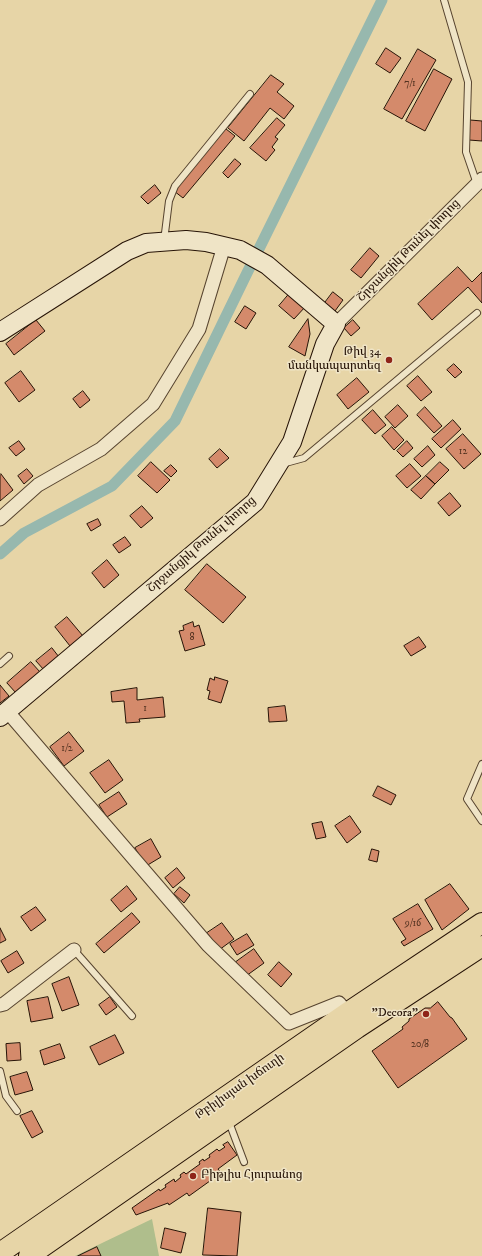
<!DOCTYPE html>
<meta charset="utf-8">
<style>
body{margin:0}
canvas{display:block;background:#e7d5a7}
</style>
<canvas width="482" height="1256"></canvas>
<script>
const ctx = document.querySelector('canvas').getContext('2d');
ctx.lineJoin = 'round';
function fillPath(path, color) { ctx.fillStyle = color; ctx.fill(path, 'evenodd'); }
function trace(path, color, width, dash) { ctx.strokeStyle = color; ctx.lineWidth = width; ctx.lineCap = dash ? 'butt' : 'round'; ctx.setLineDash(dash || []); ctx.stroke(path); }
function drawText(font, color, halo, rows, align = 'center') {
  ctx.font = font + ' "IM FELL DW Pica","Noto Serif Armenian",serif'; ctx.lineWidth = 3; ctx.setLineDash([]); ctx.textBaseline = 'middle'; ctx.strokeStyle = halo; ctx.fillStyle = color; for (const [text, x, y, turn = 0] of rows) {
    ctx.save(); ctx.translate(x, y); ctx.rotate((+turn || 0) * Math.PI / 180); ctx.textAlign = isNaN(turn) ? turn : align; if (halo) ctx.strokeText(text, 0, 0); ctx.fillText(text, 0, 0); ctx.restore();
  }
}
const green = new Path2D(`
 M152,1219L159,1256H75Z`);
const canal = new Path2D(`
 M0,554L24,533L112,486L175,421L247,273L382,0`);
const building = new Path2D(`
 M386,48L401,58L390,73L376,64Z
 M418,49L436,60L402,119L384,109Z
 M434,69L452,79L425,131L406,121Z
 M271,75L284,84L277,92L294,106L284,119L270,108L244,141L228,128Z
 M277,118L285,125L275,137L278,139L272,147L275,150L266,161L250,148Z
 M470,120L482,121V141L469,140Z
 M226,129L235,136L183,198L174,191Z
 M235,159L241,164L228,178L223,173Z
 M155,185L161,193L148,204L141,197Z
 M370,248L379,256L361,278L351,270Z
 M458,267L472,282L482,272V303L468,287L432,320L418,304Z
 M333,292L343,300L335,311L324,304Z
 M290,293L306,306L294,319L279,306Z
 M245,306L256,313L246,329L235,322Z
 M308,319L310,334L305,356L289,347Z
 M36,320L45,331L14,355L6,344Z
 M353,320L360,328L351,336L344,328Z
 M454,364L462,372L455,378L447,370Z
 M21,371L35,390L19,402L5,383Z
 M418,376L432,392L421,401L407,386Z
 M357,378L369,392L348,409L337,395Z
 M83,391L90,400L80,408L73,399Z
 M398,405L408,416L395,428L385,417Z
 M425,407L442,426L434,433L417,415Z
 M373,410L386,425L375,434L362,420Z
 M453,420L461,429L441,448L432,439Z
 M392,427L404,440L394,450L382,436Z
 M463,434L481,454L464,469L446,449Z
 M19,441L25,449L16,456L9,448Z
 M407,441L413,448L403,457L397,451Z
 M428,446L435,455L422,467L414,459Z
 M220,449L229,458L217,468L209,459Z
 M151,462L170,480L157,493L138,476Z
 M440,462L449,470L435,484L426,476Z
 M410,464L421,476L407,488L396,476Z
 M171,465L177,471L171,477L164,471Z
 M27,469L33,476L24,484L18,476Z
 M1,474L13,490L0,501V475Z
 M426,476L435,484L421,499L411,490Z
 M450,493L461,506L449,516L438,503Z
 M142,506L153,518L141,528L130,516Z
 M98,519L101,525L91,531L87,524Z
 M125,537L131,545L119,553L113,545Z
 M107,560L119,575L104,588L92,573Z
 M207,564L246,597L223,623L185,590Z
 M67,617L83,636L70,646L55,627Z
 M193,622L194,627L199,625L205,645L185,651L179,631L184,630L183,626Z
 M419,637L426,647L411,656L404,646Z
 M52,648L59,657L44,670L36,661Z
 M31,662L40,672L16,693L7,683Z
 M215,677L228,681L221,703L208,699L210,691L207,690L210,678L214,680Z
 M0,685L9,696L0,703Z
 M137,688V700L163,697L165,717L139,719L140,722L126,723L124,701L112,702L111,692Z
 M285,706L287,721L269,722L268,708Z
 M69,732L84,751L64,766L50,747Z
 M109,760L123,780L105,793L90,773Z
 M378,786L396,795L391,805L373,796Z
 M119,792L127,804L107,817L99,805Z
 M350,816L361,832L347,843L335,826Z
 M322,822L326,837L316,839L312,824Z
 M151,839L161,857L146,866L135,848Z
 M372,849L379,851L377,862L369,860Z
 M177,868L185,878L173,888L165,878Z
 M450,884L469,909L442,930L425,900Z
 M127,886L137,899L121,912L111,900Z
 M180,887L190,895L184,903L174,894Z
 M418,904L433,929L404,946L401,942L406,939L393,919Z
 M36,907L46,920L31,931L21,917Z
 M132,913L140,922L104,953L96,944Z
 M222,923L234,939L219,950L207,933Z
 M0,928L6,940L0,943Z
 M247,934L254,945L237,955L230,944Z
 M254,949L264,963L246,976L236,962Z
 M17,951L24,963L8,973L1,961Z
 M279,962L292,974L281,987L268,975Z
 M69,977L79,1005L62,1011L52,984Z
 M48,997L53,1018L31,1022L27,1001Z
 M110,997L117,1007L106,1015L99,1005Z
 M438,1002L450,1017L452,1018L467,1039L398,1088L372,1051L403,1029L402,1027L409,1021V1019L425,1008H430Z
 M115,1035L124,1053L99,1065L90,1047Z
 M20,1043L21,1060L7,1061L6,1044Z
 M60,1044L65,1058L44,1065L40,1051Z
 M27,1072L33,1090L15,1095L10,1077Z
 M32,1111L43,1132L32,1138L20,1116Z
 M228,1142L237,1155L218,1169L221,1173L189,1196L187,1193L169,1205L168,1203L136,1215L132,1208L159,1189L160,1191L166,1187L165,1185L174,1179L175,1182L181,1177L180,1175L184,1172L186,1174L200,1164L199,1162L203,1159L204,1161L210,1157L209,1155L217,1149L219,1151L225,1147L223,1145Z
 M208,1208L241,1212L237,1256L203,1255Z
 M165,1228L186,1233L181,1253L161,1248Z
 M97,1247L101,1256H78Z`);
const lane = new Path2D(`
 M444,0L468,82L466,152L477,184
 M164,241L169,201L175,186L250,94
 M282,464L304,458L477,313
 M0,664L9,656
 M482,764L467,799L482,821
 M74,950L132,1016
 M0,1071L6,1096L17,1111
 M229,1122L244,1162`);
const street = new Path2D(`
 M336,324L482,179
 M0,519L38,485L101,449L153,404L199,329L224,246
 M7,711L208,945L289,1023L339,1003L347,1013
 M0,1005L4,1004L74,950`);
const secondary = new Path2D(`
 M0,332L127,251L146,243L186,240L206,242L240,250L267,265L336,324L325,344L292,442L255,502L0,717`);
const primary = new Path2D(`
 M0,1253L347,1013L482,923
 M29,1256L357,1028L482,946`);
const markers = [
 [389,360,4,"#8f2418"],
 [426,1014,4,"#8f2418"],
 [193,1176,4,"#8f2418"]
];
const numberNames = [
 ["7/1",410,84],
 ["12",463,452],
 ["8",192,638],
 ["1",145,709],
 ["1/2",67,749],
 ["9/16",413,924],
 ["20/8",420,1045]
];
const streetNames = [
 ["Շրջանցիկ Թունել փողոց",409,251,-45],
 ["Շրջանցիկ Թունել փողոց",202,545,-41],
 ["Թբիլիսյան խճուղի",240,1087,-35]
];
const poiNames = [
 ["Թիվ 34",381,353],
 ["մանկապարտեզ",381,367],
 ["\"Decora\"",418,1014],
 ["Բիթլիս Հյուրանոց",201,1176,"left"]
];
fillPath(green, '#afbe8c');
trace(canal, '#97b8ae', 11);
fillPath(building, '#d48a6b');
trace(building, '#271407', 1);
trace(lane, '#57442f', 8);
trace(street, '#57442f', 15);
trace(secondary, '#271407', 20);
trace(primary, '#271407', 22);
trace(lane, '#efe4c6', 6);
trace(street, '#efe4c6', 13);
trace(secondary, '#efe4c6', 18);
trace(primary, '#e7d5a7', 20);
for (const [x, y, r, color] of markers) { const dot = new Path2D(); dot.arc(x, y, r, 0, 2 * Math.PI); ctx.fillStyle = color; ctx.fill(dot); trace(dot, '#efe4c6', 1.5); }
drawText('10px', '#523220', null, numberNames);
drawText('12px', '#271407', '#efe4c6', streetNames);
drawText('12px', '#271407', '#efe4c6', poiNames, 'right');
</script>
